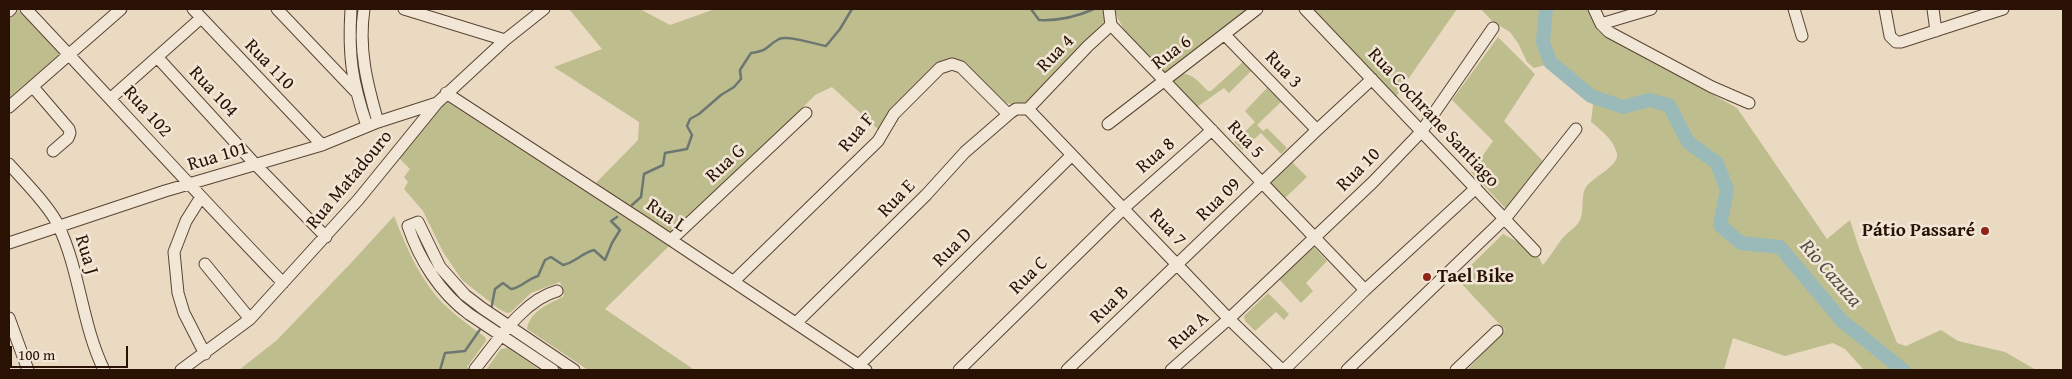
<!DOCTYPE html>
<meta charset="utf-8">
<style>
body{margin:0}
#map{position:relative;width:2072px;height:379px;overflow:hidden;background:#ebdac2;font-family:"Gentium Book Plus",serif}
canvas{display:block}
.frame{position:absolute;inset:0;border:10px solid #291204;pointer-events:none}
.scale{position:absolute;left:10px;top:346px;width:118px;height:22px;box-sizing:border-box;border:2px solid #291204;border-top:0;padding-left:6px;font-size:15px;line-height:18px;white-space:nowrap;color:#291204;-webkit-text-stroke:4px #f2e7d7;paint-order:stroke}
</style>
<div id="map">
<canvas width="2072" height="379"></canvas>
<div class="frame"></div>
<div class="scale">100 m</div>
</div>
<script>
const ctx = document.querySelector('canvas').getContext('2d');
ctx.lineJoin = 'round';
function fillPath(path, color) { ctx.fillStyle = color; ctx.fill(path, 'evenodd'); }
function trace(path, color, width, dash) { ctx.strokeStyle = color; ctx.lineWidth = width; ctx.lineCap = dash ? 'butt' : 'round'; ctx.setLineDash(dash || []); ctx.stroke(path); }
function drawText(font, color, halo, rows, align = 'center') {
  ctx.font = font + ' "Gentium Book Plus",serif'; ctx.lineWidth = 5; ctx.setLineDash([]); ctx.textBaseline = 'middle'; ctx.strokeStyle = halo; ctx.fillStyle = color; for (const [text, x, y, turn = 0] of rows) {
    ctx.save(); ctx.translate(x, y); ctx.rotate((+turn || 0) * Math.PI / 180); ctx.textAlign = isNaN(turn) ? turn : align; if (halo) ctx.strokeText(text, 0, 0); ctx.fillText(text, 0, 0); ctx.restore();
  }
}
const green = new Path2D(`
 M569,9H640L670,25L715,9H1103L1105,17L1104,22L1027,104L1017,105L1006,103L963,61L951,58L892,115L881,132L832,87L815,95L674,239L592,187L638,140L639,122L554,67L602,49Z
 M1114,9H1250L1168,71L1163,72C1144,52 1123,35 1114,9Z
 M1312,9H1457L1395,98Z
 M1481,9H1589L1598,31L1737,108L1827,239L1850,220L1859,248L1897,343L1906,346L1941,330L1958,341L2005,352L2036,370H1864L1845,349L1833,343L1785,356L1733,338L1724,370H1467L1505,330L1457,279L1503,234L1535,251L1543,265C1550,257 1555,248 1561,240C1567,231 1578,228 1581,217C1584,208 1581,194 1586,187C1593,177 1619,166 1617,154C1614,140 1601,130 1591,122L1593,105L1545,65L1534,68L1527,62L1518,43L1510,32L1492,21Z
 M18,10L62,52L9,98V18Z
 M1498,37L1535,74L1504,121L1543,161L1510,213L1471,172L1493,141L1452,100Z
 M1243,62L1251,71L1229,93L1224,88L1197,107L1173,82V76C1189,69 1196,79 1208,91H1211Z
 M1267,88L1281,102L1257,125L1263,131L1267,128L1287,148L1281,154L1261,133L1242,150L1234,142L1255,122L1245,111Z
 M446,101L669,246L605,309L693,369L588,370L527,329C530,310 550,304 564,296L560,282L531,293L511,312L507,313L499,309L462,280L443,252L423,211L404,189L408,182L404,177L410,169L397,156Z
 M1291,161L1307,177L1284,199L1270,184V182Z
 M394,216C404,241 414,266 430,288C444,308 466,323 485,337L486,341L467,367L471,370H239L277,340L351,263Z
 M1314,247L1327,261L1306,283L1313,291L1301,303L1279,279Z
 M1268,293L1289,314L1284,320L1276,312L1255,331L1245,321L1244,316Z
 M508,348L540,370H486L501,349Z`);
const stream = new Path2D(`
 M1031,9L1039,20C1059,21 1076,17 1094,9
 M632,205L641,197L644,174L663,165L665,153L687,149L692,135L687,126L690,119L699,114L721,95L734,87L741,79L740,70L751,53C769,51 766,46 779,39C788,35 815,44 826,46L840,29L852,9
 M491,310L495,289L503,283L511,289C521,288 527,279 538,276L545,260L551,257L563,265C574,263 582,253 594,250L605,260L612,243L620,230L611,221L617,217
 M440,370L445,353L465,351L481,328`);
const river = new Path2D(`
 M1546,9L1543,42L1550,62L1591,96L1623,107L1649,100L1669,105L1688,142L1717,163L1727,190L1720,225L1741,243L1780,247L1842,321L1903,370`);
const minor = new Path2D(`
 M26,9C112,100 196,193 283,283
 M193,9L322,145
 M277,9L355,91
 M351,9C348,56 352,82 367,126
 M364,9C358,49 367,84 378,122
 M404,9L505,40
 M1109,9L1111,25L1365,290
 M1305,9L1535,251
 M1594,9L1601,24L1609,32L1712,87L1749,103
 M1794,9L1802,36
 M1885,9L1890,36L1896,42H1901L2003,9
 M1933,9L1936,31
 M9,11L11,9
 M1601,24L1651,9
 M1225,35L1317,130
 M158,58L255,164L326,237
 M33,87L69,129L70,133L68,138L53,151
 M446,93L647,224L866,370
 M111,98L201,18
 M9,107L121,9
 M1028,109L1229,319L1282,370
 M1028,109L1088,46L1111,25
 M1108,124L1257,9
 M9,164C23,180 51,208 59,227C80,272 82,325 104,370
 M201,197L186,221L174,252L178,293L184,313L205,354
 M671,240L806,113
 M9,243L165,191L322,145L378,122L437,103
 M205,264L250,319
 M734,281L878,141L894,114L940,68L952,64L961,67L1008,114
 M9,318L28,370
 M796,323L926,195L965,152L1010,113L1016,109H1028
 M859,365L1072,155
 M475,369C497,342 523,300 557,291
 M181,370L250,319L358,200L437,103L505,40L544,9
 M553,370L469,314C440,293 419,259 408,226L418,222L440,267L465,295L482,308L574,370
 M959,370L1124,208L1212,130
 M1067,370L1317,130L1372,79
 M1171,370L1232,316L1373,182L1421,132L1493,28
 M1284,370L1365,290L1476,188
 M1347,370L1508,215L1576,129
 M1456,370L1497,331`);
const markers = [
 [1985,231,5,"#8f2418"],
 [1427,277,5,"#8f2418"]
];
const streetNames = [
 ["Rua 6",1172,53,-37],
 ["Rua 4",1056,54,-46],
 ["Rua 110",269,65,46],
 ["Rua 3",1283,70,46],
 ["Rua 104",213,92,47],
 ["Rua 102",147,112,48],
 ["Rua Cochrane Santiago",1433,118,47],
 ["Rua F",857,133,-50],
 ["Rua 5",1245,140,47],
 ["Rua 8",1156,156,-41],
 ["Rua 101",218,157,-17],
 ["Rua G",726,164,-43],
 ["Rua 10",1359,170,-45],
 ["Rua Matadouro",350,180,-50],
 ["Rua E",897,199,-46],
 ["Rua 09",1219,200,-44],
 ["Rua L",666,216,34],
 ["Rua 7",1167,228,47],
 ["Rua D",953,248,-45],
 ["Rua J",86,255,73],
 ["Rua C",1029,276,-44],
 ["Rua B",1110,305,-44],
 ["Rua A",1189,331,-42]
];
const poiNames = [
 ["Pátio Passaré",1975,231],
 ["Tael Bike",1437,277,"left"]
];
const waterNames = [
 ["Rio Cazuza",1830,274,49]
];
fillPath(green, '#bebd8e');
trace(stream, '#6c7771', 2.5);
trace(river, '#99bab9', 14);
trace(minor, '#5a4434', 13);
trace(minor, '#f2e7d7', 11);
for (const [x, y, r, color] of markers) { const dot = new Path2D(); dot.arc(x, y, r, 0, 2 * Math.PI); ctx.fillStyle = color; ctx.fill(dot); trace(dot, '#f2e7d7', 2); }
drawText('19px', '#291204', '#f2e7d7', streetNames);
drawText('bold 19px', '#291204', '#f2e7d7', poiNames, 'right');
drawText('italic 20px', '#504d43', '#f2e7d7', waterNames);
</script>
